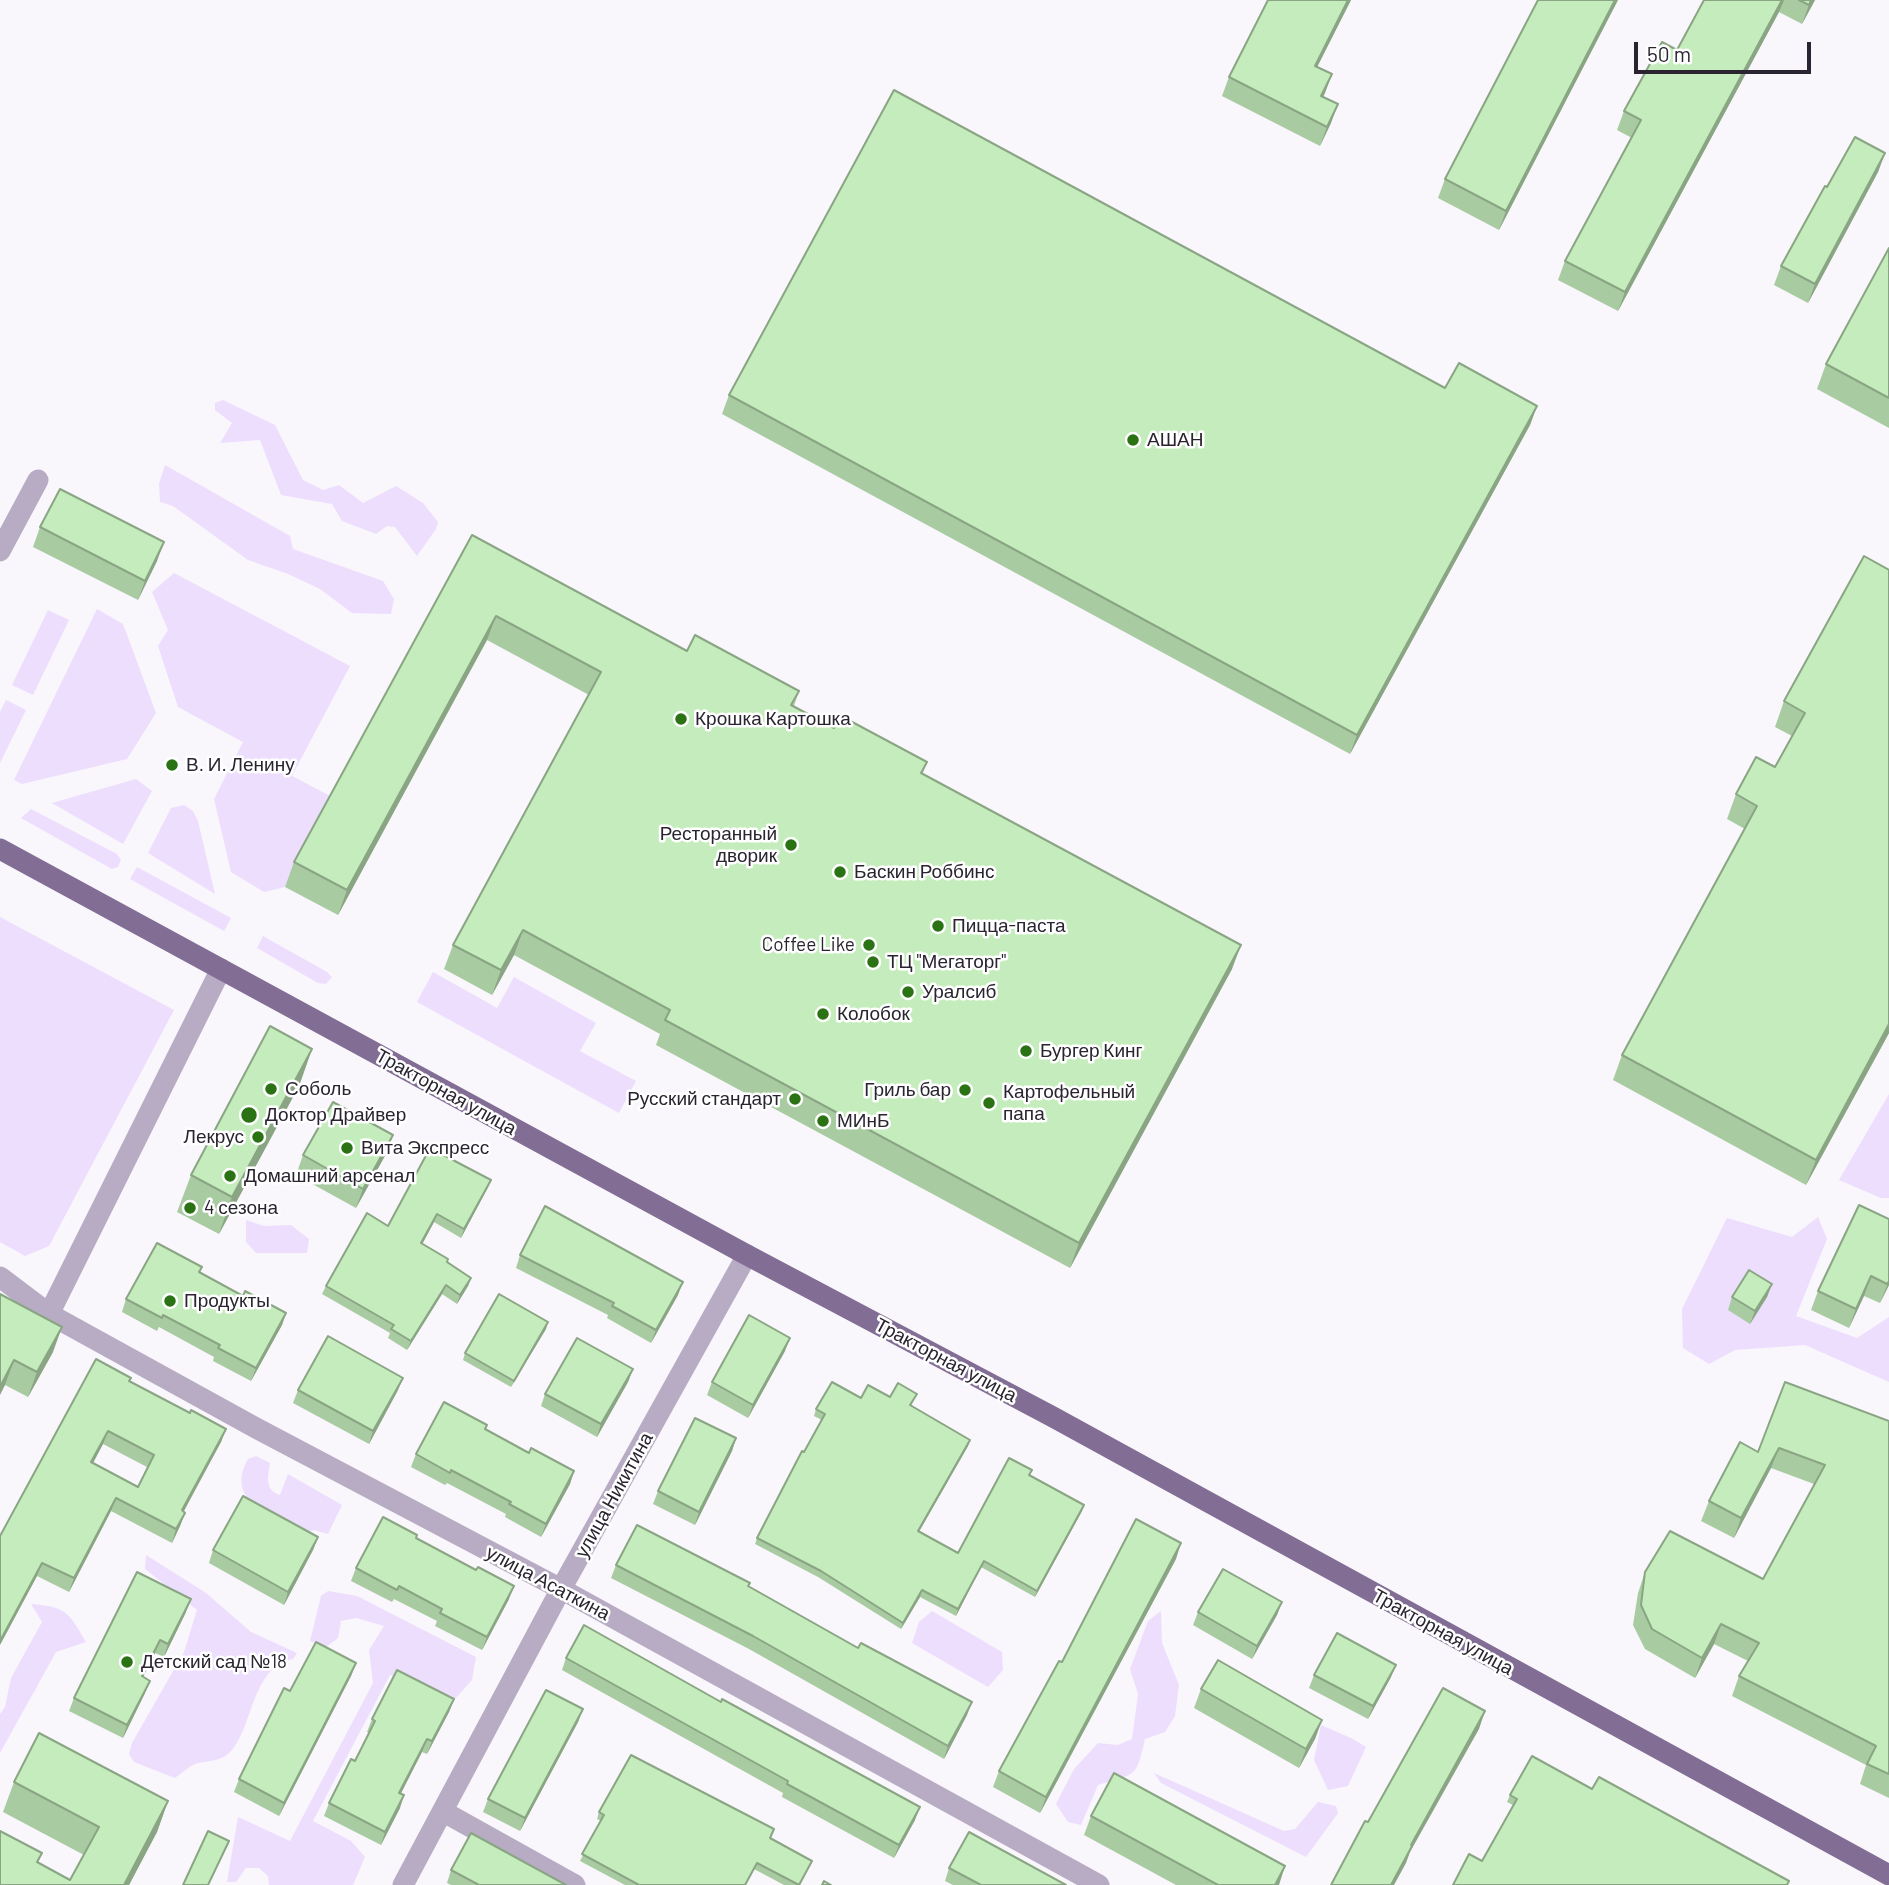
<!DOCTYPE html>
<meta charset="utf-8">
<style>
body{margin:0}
#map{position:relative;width:1889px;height:1885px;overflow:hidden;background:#f9f6fc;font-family:Barlow,sans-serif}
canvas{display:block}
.scale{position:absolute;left:1634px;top:42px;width:177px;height:32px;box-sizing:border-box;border:4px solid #29242f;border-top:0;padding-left:9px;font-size:21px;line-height:24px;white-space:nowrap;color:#29242f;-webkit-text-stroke:5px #fff;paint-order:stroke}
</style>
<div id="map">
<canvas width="1889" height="1885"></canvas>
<div class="scale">50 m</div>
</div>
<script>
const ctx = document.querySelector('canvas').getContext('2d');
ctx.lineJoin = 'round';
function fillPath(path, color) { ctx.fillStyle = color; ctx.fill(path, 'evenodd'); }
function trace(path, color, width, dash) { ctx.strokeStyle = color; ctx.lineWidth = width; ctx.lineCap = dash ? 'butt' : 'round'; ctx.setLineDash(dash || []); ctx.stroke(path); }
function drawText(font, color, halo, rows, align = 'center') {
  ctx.font = font + ' Barlow,sans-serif'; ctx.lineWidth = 5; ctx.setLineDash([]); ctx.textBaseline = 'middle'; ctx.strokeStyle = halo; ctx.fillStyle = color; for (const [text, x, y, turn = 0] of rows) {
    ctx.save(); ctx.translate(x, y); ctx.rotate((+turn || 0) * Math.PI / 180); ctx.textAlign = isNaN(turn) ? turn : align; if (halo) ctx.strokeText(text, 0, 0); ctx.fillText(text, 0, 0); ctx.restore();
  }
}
const green = new Path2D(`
 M223,400L275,425L303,480L323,490L339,485L363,503L396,486L423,503L438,522L436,529L417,556L395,527L387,526L376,534L342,521L332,504L281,495L260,440L220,443L232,423L215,410V403Z
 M165,465L290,536L293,549L383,581L394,599L391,614L352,613L320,589L288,574L248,560L173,506L160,502L159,484Z
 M174,573L350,666L292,776L334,798L285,887L264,892L231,872L214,799L243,742L178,707L158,646L168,630L152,592Z
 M97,609L123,624L156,713L127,759L22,784L14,780Z
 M48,610L69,620L33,695L12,685Z
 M6,700L26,710L0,763V712Z
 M136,779L152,791L123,844L52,803Z
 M184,805L193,811L198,821L215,894L148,853L171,808Z
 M31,809L117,854L121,860L118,867L112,869L21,818Z
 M137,867L231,918L224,931L130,879Z
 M0,917L174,1010L49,1246L25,1256L0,1242Z
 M263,936L327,972L332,977L326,984L318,983L257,948Z
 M433,972L497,1008L514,977L596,1023L580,1051L636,1081L619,1113L417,1002Z
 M1889,1094V1198H1881L1839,1180Z
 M1818,1217L1827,1239L1796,1316L1857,1338L1889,1317V1382L1805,1345L1735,1350L1709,1364L1683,1348L1682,1309L1727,1218L1792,1237Z
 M246,1220L264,1226L291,1225L309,1239L307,1253H256L246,1242Z
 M256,1456L270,1463C268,1476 264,1490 280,1495L288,1474L342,1505L328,1534L314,1530L301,1534C271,1516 224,1501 248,1459Z
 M146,1555L206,1593L251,1632L297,1653L293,1659C252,1667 254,1723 232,1750C221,1762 212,1760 198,1763C190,1765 182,1773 175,1778L134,1762L129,1754L132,1743L184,1652L197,1610L145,1569Z
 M328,1591L357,1596L476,1657L472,1680L454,1700L390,1675L313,1821L351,1841L365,1857L353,1885H269L268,1876L259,1868H246L236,1882H227L238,1817L290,1841L373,1683L369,1650L384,1626L356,1618L341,1621L338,1638L325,1648L310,1641L321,1596Z
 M31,1604C66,1607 68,1611 86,1642L56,1652L0,1753V1714L5,1707L11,1678L42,1622Z
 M932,1611L1002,1652L1003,1670L988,1687L912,1643L919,1622Z
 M1161,1611L1162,1643L1179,1685L1175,1716L1165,1732L1145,1739C1136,1779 1136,1773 1098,1785L1081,1825L1068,1822L1056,1804L1074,1769L1098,1743L1118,1745L1132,1739L1138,1694L1130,1669L1148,1621Z
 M1321,1725L1353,1739L1366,1747L1348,1786L1328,1790L1314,1760Z
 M1154,1773L1284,1831L1295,1829L1318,1802L1336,1806L1338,1813L1306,1857L1161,1783Z`);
const minor = new Path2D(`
 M0,551L38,480
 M0,1277L49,1314L256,1428L561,1589L1099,1885
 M49,1314L221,969
 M444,1812L575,1885
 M403,1885L561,1589L747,1255`);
const major = new Path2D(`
 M0,849L747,1255L1053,1417L1889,1875`);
const wall = new Path2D(`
 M1351,0L1317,67L1332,74L1323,97L1331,123L1320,146L1222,96L1229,77Z
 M1618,0L1499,230L1438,198L1445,179Z
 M1704,0H1815L1802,24L1779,12L1618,311L1558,280L1565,261L1632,138L1617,130L1624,111L1677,50Z
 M1885,153L1878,172L1808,303L1774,285L1781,266L1827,187Z
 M1889,248V428L1817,389L1826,364Z
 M1445,388L1537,406L1530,425L1350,754L722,414L729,395Z
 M40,527L157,561L138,600L33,547Z
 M472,535L687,651L799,691L794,706L834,728L927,762L923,773L1232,969L1070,1268L656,1045L660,1034L514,955L492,995L444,969L453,945L589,695L487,640L338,915L285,887L294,862Z
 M1889,570V1033L1806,1185L1613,1080L1622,1055L1745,829L1727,819L1736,794L1775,767L1792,736L1775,727L1784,701Z
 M312,1049L299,1086L219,1234L177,1212L191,1175Z
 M393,1135L386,1154L356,1208L296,1175L303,1155Z
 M491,1180L487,1189L461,1238L434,1222L422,1244L471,1278L468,1286L457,1304L442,1294L407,1350L388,1338L390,1333L322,1294L326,1286L388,1226Z
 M1889,1219V1285L1880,1303L1864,1296L1849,1328L1811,1310L1818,1291Z
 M520,1255L678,1295L651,1343L607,1318L608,1315L516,1268Z
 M202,1267L200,1273L243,1296L286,1313L282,1325L251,1381L213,1361L214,1357L159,1327L157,1331L122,1312L126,1299Z
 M1772,1284L1767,1297L1750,1324L1728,1310L1732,1297Z
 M0,1294L53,1352L28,1397L5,1385Z
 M546,1329L511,1387L463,1360L465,1353Z
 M785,1351L748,1418L707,1395L712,1382Z
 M633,1369L628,1382L597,1437L541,1406L545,1394Z
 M129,1381L190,1413L226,1429L221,1442L183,1511L185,1513L180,1526L172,1543L111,1511L69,1592L37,1576L0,1645ZM103,1444L147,1467L138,1487L93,1463Z
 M298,1390H398L369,1444L293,1403Z
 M917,1394L911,1406L970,1440L968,1446L919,1531L958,1553L1032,1470L1030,1475L1082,1511L1035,1597L981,1567L956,1616L920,1597L901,1629L818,1577L755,1544L757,1538L822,1420L814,1416L816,1409L861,1398Z
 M1889,1421V1798L1860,1784L1866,1765L1732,1696L1739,1676L1748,1661L1714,1644L1695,1678L1645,1649L1633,1625L1638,1593L1645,1572L1763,1579L1814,1484L1771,1468L1734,1538L1701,1521L1709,1501L1758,1452Z
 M486,1430L529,1453L574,1471L570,1484L541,1537L505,1517L506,1514L447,1483L445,1485L411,1467L416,1454Z
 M736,1438L732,1451L695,1525L653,1504L658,1491Z
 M318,1537L313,1550L284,1605L209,1563L213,1550Z
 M416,1539L509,1599L482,1650L435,1626L437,1621L394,1599L392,1602L351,1581L356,1568Z
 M1176,1559L1040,1813L993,1787L999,1771Z
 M616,1565L748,1586L967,1715L944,1759L749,1649L611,1578Z
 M1282,1602L1277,1615L1252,1659L1193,1625L1198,1612Z
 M186,1612L164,1657L155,1653L143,1677L145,1693L123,1738L69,1711L74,1698Z
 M566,1658L721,1702L915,1820L894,1858L782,1797L783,1793L562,1670Z
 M356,1663L351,1676L279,1816L234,1792L239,1779L290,1691Z
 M1314,1675L1391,1677L1368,1719L1309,1688Z
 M1201,1689L1322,1720L1315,1739L1299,1768L1194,1708Z
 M454,1699L449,1712L427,1754L422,1752L401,1793L400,1808L381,1845L324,1816L329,1803L355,1761L369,1733L367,1732L372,1719Z
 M583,1709L578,1722L520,1831L483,1812L488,1799Z
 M14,1782L168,1801L157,1832L129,1885H0L42,1853L38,1863L70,1880L84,1855L3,1812Z
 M1592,1789L1789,1881L1787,1885H1453L1482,1861L1513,1805L1507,1802L1510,1795Z
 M599,1812L771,1838L812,1861L800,1885H784L754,1869L746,1885H625L580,1861L601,1821L597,1819Z
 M1091,1816L1279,1885H1176L1084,1835Z
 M949,1868L1066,1885H953L945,1881Z
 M451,1870L566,1885H451L447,1883Z`);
const shadedWall = new Path2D(`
 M1348,0H1351L1308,85L1315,66Z
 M1615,0H1618L1499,230L1506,211Z
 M1782,0H1784L1779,12L1618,311L1625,292Z
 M1811,0H1815L1802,24L1809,5Z
 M1332,74L1325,93L1314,115L1321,96Z
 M1338,104L1331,123L1320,146L1327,127Z
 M1885,153L1878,172L1808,303L1815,284Z
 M1537,406L1530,425L1350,754L1357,735Z
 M164,542L157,561L138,600L145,581Z
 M496,616L487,640L338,915L347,890Z
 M523,930L514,955L492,995L501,970Z
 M1241,945L1232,969L1070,1268L1079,1243Z
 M1889,1024V1033L1806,1185L1816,1160Z
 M312,1049L299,1086L219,1234L232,1197Z
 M393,1135L386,1154L356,1208L363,1189Z
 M491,1180L487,1189L461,1238L464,1229Z
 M437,1214L434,1222L418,1252L421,1243Z
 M1871,1276L1864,1296L1849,1328L1856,1309Z
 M471,1278L468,1286L457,1304L460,1295Z
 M1889,1281V1285L1880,1303Z
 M683,1282L678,1295L651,1343L656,1330Z
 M1772,1284L1767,1297L1750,1324L1755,1311Z
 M446,1285L442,1294L407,1350L411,1341Z
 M286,1313L282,1325L251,1381L256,1368Z
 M548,1322L546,1329L511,1387L514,1381Z
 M62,1327L53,1352L28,1397L37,1372Z
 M790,1338L785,1351L748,1418L753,1405Z
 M14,1360L5,1385L0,1395V1387Z
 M633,1369L628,1382L597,1437L601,1424Z
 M403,1378L398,1390L369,1444L373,1431Z
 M226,1429L221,1442L177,1524L182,1510Z
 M108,1431L103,1444L86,1476L91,1462Z
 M736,1438L732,1451L695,1525L699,1512Z
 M970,1440L968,1446L916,1537L918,1531Z
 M1779,1448L1771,1468L1734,1538L1741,1518Z
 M574,1471L570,1484L541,1537L546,1524Z
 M116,1498L111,1511L69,1592L74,1578Z
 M1084,1505L1082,1511L1035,1597L1037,1591Z
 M185,1513L180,1526L172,1543L176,1529Z
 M318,1537L313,1550L284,1605L288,1592Z
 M1181,1543L1176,1559L1040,1813L1046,1797Z
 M984,1561L981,1567L956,1616L958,1609Z
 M42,1563L37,1576L0,1645V1641Z
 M514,1586L509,1599L482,1650L487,1637Z
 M922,1590L920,1597L901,1629L903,1623Z
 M191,1599L186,1612L164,1657L168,1644Z
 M1282,1602L1277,1615L1252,1659L1257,1646Z
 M1721,1624L1714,1644L1695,1678L1702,1658Z
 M160,1640L155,1653L137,1689L142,1676Z
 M356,1663L351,1676L279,1816L284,1803Z
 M1396,1665L1391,1677L1368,1719L1373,1706Z
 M150,1681L145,1693L123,1738L127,1725Z
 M454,1699L449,1712L427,1754L432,1741Z
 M972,1702L967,1715L944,1759L948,1746Z
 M583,1709L578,1722L520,1831L525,1818Z
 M1485,1711L1479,1729L1410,1852L1406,1863L1394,1885H1391L1411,1845Z
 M1322,1720L1315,1739L1299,1768L1306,1749Z
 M427,1739L422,1752L395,1805L399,1793Z
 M404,1795L400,1808L381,1845L385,1832Z
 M168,1801L157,1832L129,1885H124Z
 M920,1807L915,1820L894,1858L899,1845Z
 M1285,1866L1279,1885H1275Z`);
const building = new Path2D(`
 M1268,0H1348L1315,66L1332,74L1321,96L1338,104L1327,127L1229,77Z
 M1538,0H1615L1506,211L1445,179Z
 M1704,0H1782L1625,292L1565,261L1641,120L1624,111L1662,42L1677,50Z
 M1799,0H1811L1809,5Z
 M894,90L1445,388L1459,363L1537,406L1357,735L729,395Z
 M1855,137L1885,153L1815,284L1781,266L1825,186L1827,187Z
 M1889,248V398L1826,364Z
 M60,489L164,542L145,581L40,527Z
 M472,535L687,651L695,635L799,691L791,705L834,728L841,716L927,762L921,773L1241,945L1079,1243L665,1020L670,1010L523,930L501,970L453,945L601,672L496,616L347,890L294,862Z
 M1864,556L1889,570V1024L1816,1160L1622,1055L1757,806L1736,794L1756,757L1775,767L1805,713L1784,701Z
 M270,1026L312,1049L232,1197L191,1175Z
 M333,1102L393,1135L363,1189L303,1155Z
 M430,1148L491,1180L464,1229L437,1214L421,1243L448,1259L447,1262L471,1278L460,1295L446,1285L411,1341L391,1329L394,1325L326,1286L367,1213L388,1226Z
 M1859,1205L1889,1219V1281L1887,1284L1871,1276L1856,1309L1818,1291Z
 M545,1206L683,1282L656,1330L612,1306L614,1303L520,1255Z
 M157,1243L202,1267L199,1272L243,1296L245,1291L286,1313L256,1368L218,1348L220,1345L163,1315L162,1318L126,1299Z
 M1749,1270L1772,1284L1755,1311L1732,1297Z
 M0,1294L62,1327L37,1372L14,1360L0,1387Z
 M499,1294L548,1322L514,1381L465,1353Z
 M749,1315L790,1338L753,1405L712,1382Z
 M328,1336L403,1378L373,1431L298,1390Z
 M577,1338L633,1369L601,1424L545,1394Z
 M96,1359L131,1378L129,1381L190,1413L191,1410L226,1429L182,1510L185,1513L176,1529L116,1498L74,1578L42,1563L0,1641V1536ZM108,1431L154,1455L138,1487L91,1462Z
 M832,1382L861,1398L868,1385L890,1397L898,1383L917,1394L910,1405L970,1440L918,1531L958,1553L1009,1458L1032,1470L1029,1475L1084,1505L1037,1591L984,1561L958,1609L922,1590L903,1623L821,1571L757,1538L802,1451L804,1452L825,1414L816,1409Z
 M1785,1382L1889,1421V1774L1867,1764L1876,1746L1739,1676L1759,1643L1721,1624L1702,1658L1652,1629L1641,1605L1645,1572L1670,1531L1763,1579L1825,1465L1779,1448L1741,1518L1709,1501L1740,1442L1758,1452Z
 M444,1402L487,1425L485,1429L529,1453L531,1448L574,1471L546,1524L509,1504L511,1502L451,1470L450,1473L416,1454Z
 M695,1418L736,1438L699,1512L658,1491Z
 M243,1496L318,1537L288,1592L213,1550Z
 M383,1517L417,1535L416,1538L476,1570L478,1567L514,1586L487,1637L440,1613L442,1609L399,1586L397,1590L356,1568Z
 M1136,1519L1181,1543L1046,1797L999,1771L1059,1661L1062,1662Z
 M637,1525L750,1583L748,1586L858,1648L861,1643L972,1702L948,1746L753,1636L616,1565Z
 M1223,1569L1282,1602L1257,1646L1198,1612Z
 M137,1572L191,1599L168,1644L160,1640L142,1676L150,1681L127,1725L74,1698Z
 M584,1625L721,1702L722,1699L920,1807L899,1845L787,1784L788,1781L566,1658Z
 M1337,1633L1396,1665L1373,1706L1314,1675Z
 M316,1642L356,1663L284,1803L239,1779L284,1688L290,1691Z
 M1218,1660L1322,1720L1306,1749L1201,1689Z
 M397,1670L454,1699L432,1741L427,1739L399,1793L404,1795L385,1832L329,1803L351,1759L355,1761L375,1721L372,1719Z
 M1443,1688L1485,1711L1411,1845L1412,1846L1391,1885H1331L1365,1821L1368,1822Z
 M546,1690L583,1709L525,1818L488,1799Z
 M39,1733L168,1801L124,1885H0V1831L42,1853L37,1862L70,1880L99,1827L14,1782Z
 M631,1755L774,1829L770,1838L812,1861L799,1885L757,1863L745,1885H639L582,1854L604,1815L599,1812Z
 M1532,1756L1592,1789L1599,1777L1789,1881L1787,1885H1453L1469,1854L1482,1861L1517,1799L1510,1795Z
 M1114,1773L1285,1866L1275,1885H1218L1091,1816Z
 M208,1831L229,1841L208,1885H183Z
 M969,1832L1066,1885H981L949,1868Z
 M471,1833L566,1885H479L451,1870Z
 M824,1881L831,1885H822Z`);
const markers = [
 [1133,440,7,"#2a7213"],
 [681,719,7,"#2a7213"],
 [172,765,7,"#2a7213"],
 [791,845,7,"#2a7213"],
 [840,872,7,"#2a7213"],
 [938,926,7,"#2a7213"],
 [869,945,7,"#2a7213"],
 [873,962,7,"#2a7213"],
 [908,992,7,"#2a7213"],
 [823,1014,7,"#2a7213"],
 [1026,1051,7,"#2a7213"],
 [271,1089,7,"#2a7213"],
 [965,1090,7,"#2a7213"],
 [795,1099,7,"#2a7213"],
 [989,1103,7,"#2a7213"],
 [249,1115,9,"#2a7213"],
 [823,1121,7,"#2a7213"],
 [258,1137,7,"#2a7213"],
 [347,1148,7,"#2a7213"],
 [230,1176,7,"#2a7213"],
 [190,1208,7,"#2a7213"],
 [170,1301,7,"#2a7213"],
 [127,1662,7,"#2a7213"]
];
const poiNames = [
 ["АШАН",1147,440],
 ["Крошка Картошка",695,719],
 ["В. И. Ленину",186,765],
 ["Ресторанный",777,834,"right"],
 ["дворик",777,856,"right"],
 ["Баскин Роббинс",854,872],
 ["Пицца-паста",952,926],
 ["Coffee Like",855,945,"right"],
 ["ТЦ \"Мегаторг\"",887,962],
 ["Уралсиб",922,992],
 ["Колобок",837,1014],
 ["Бургер Кинг",1040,1051],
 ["Соболь",285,1089],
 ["Гриль бар",951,1090,"right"],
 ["Картофельный",1003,1092],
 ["папа",1003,1114],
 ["Русский стандарт",781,1099,"right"],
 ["Доктор Драйвер",265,1115],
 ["МИнБ",837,1121],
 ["Лекрус",244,1137,"right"],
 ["Вита Экспресс",361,1148],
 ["Домашний арсенал",244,1176],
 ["4 сезона",204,1208],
 ["Продукты",184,1301],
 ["Детский сад №18",141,1662]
];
const streetNames = [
 ["Тракторная улица",446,1092,29],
 ["Тракторная улица",946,1360,28],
 ["улица Никитина",614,1495,-61],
 ["улица Асаткина",548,1583,28],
 ["Тракторная улица",1443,1632,29]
];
fillPath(green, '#eddefe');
trace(minor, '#b7acc3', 21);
trace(major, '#826d95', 21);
fillPath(wall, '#a9cba2');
fillPath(shadedWall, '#8aa584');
fillPath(building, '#c5ecbc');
trace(building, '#8aa584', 2);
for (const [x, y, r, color] of markers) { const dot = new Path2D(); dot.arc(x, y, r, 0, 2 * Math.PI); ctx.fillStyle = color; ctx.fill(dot); trace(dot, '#fff', 2.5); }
drawText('19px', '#29242f', '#fff', poiNames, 'left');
drawText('19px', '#29242f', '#fff', streetNames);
</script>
